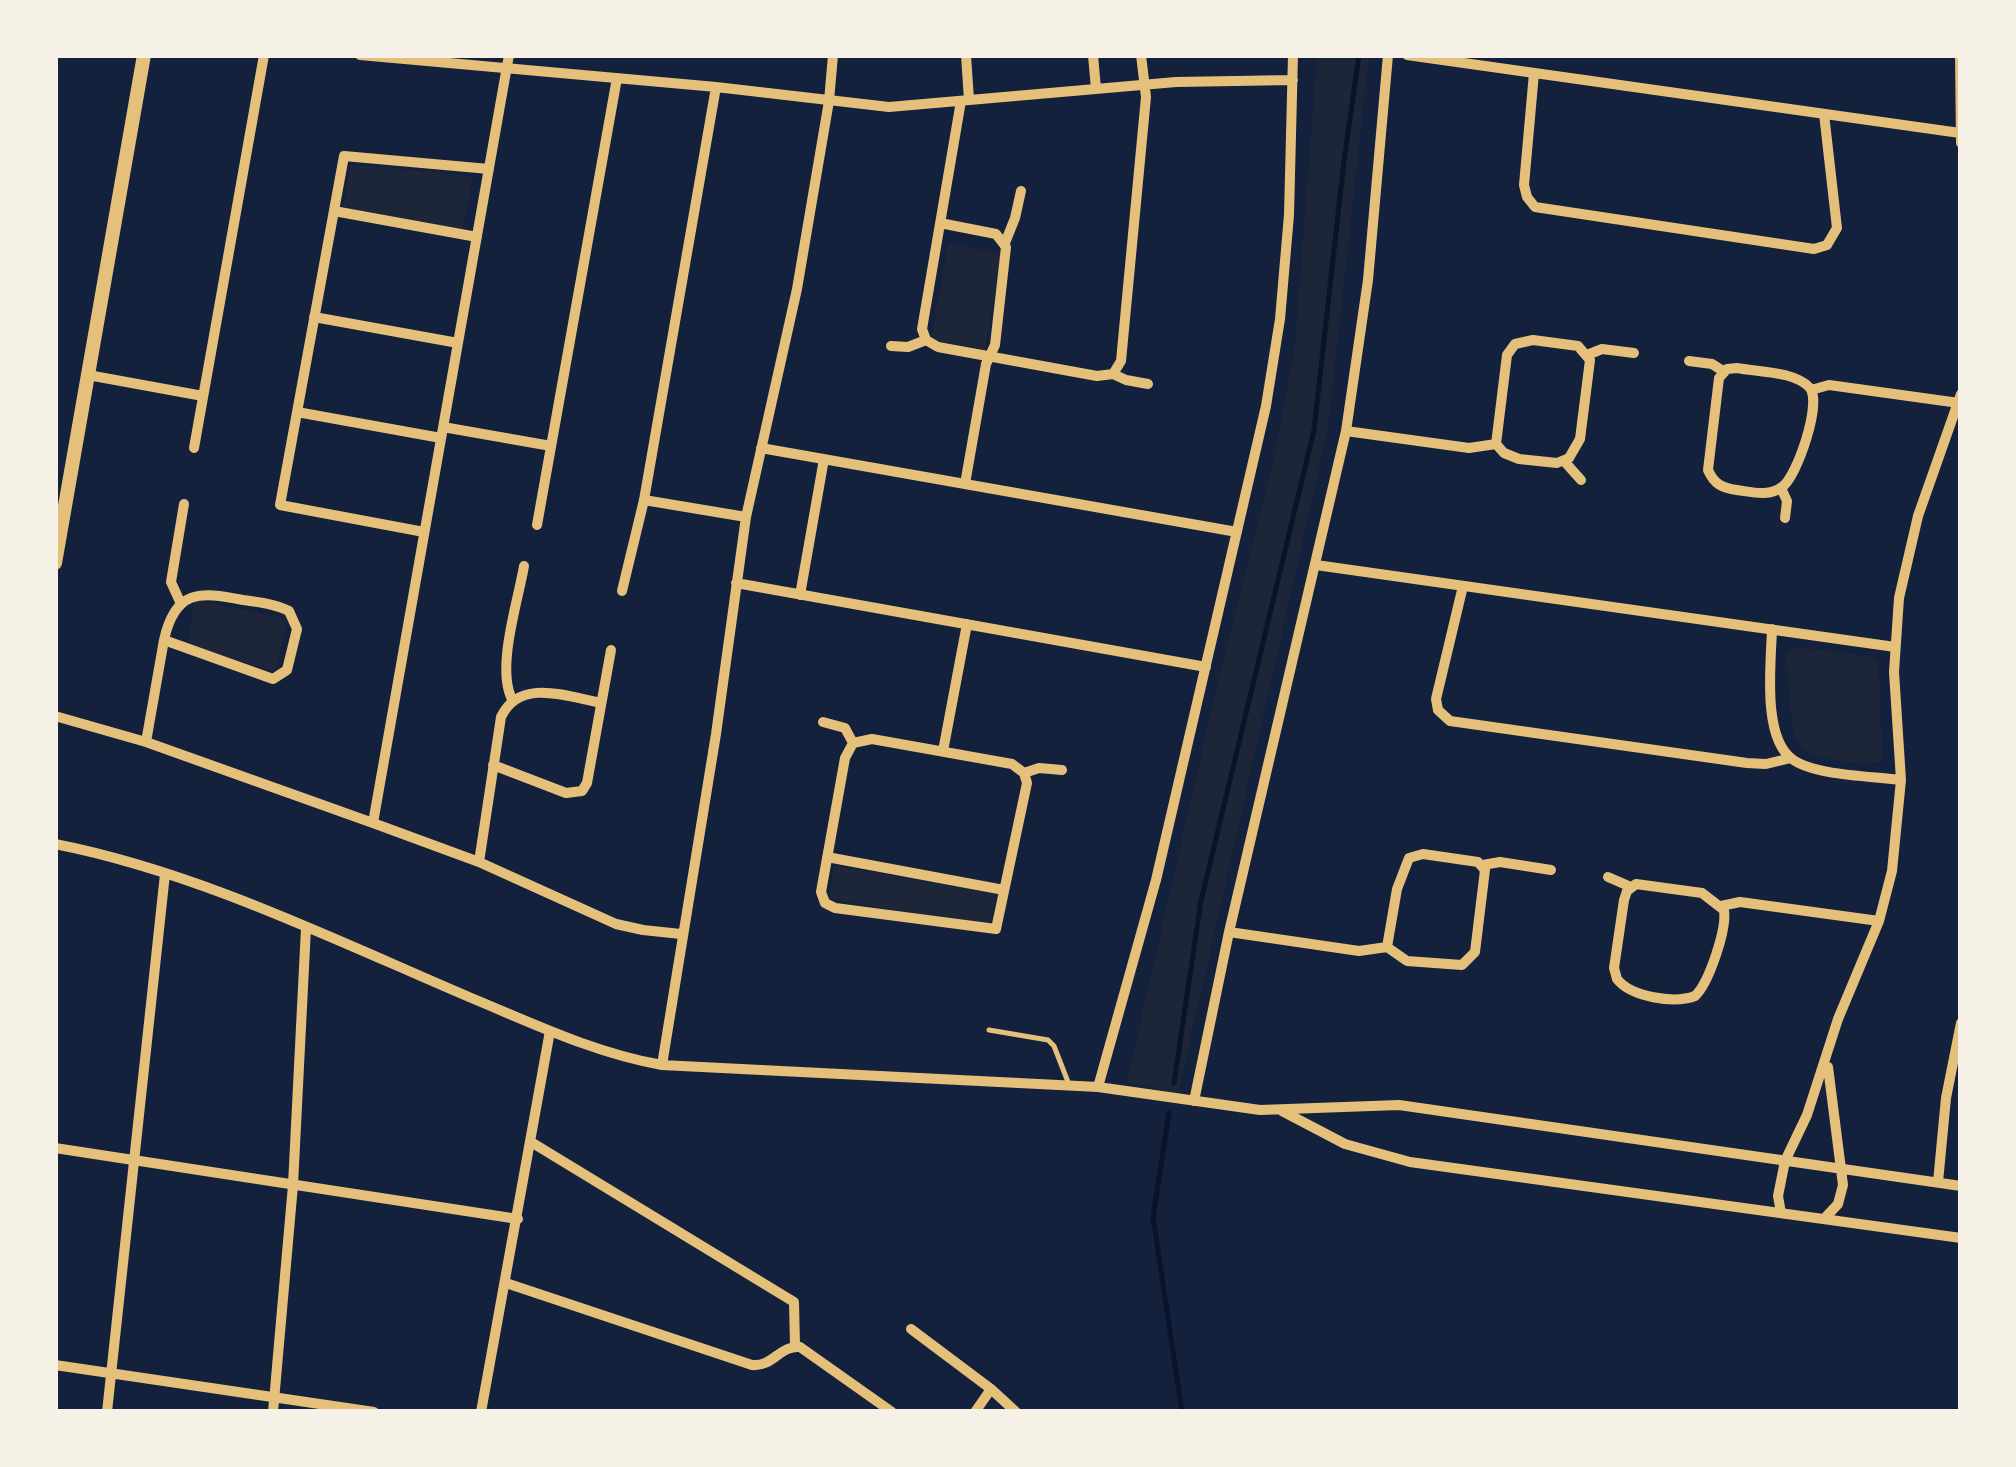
<!DOCTYPE html>
<style>
body{margin:0}
#map{position:relative;width:2016px;height:1467px;overflow:hidden;background:#14213d;font-family:"Zilla Slab",serif}
canvas{display:block}
.frame{position:absolute;inset:0;border:58px solid #f6f1e7;pointer-events:none}
</style>
<div id="map">
<canvas width="2016" height="1467"></canvas>
<div class="frame"></div>
</div>
<script>
const ctx = document.querySelector('canvas').getContext('2d');
ctx.lineJoin = 'round';
function fillPath(path, color) { ctx.fillStyle = color; ctx.fill(path, 'evenodd'); }
function trace(path, color, width, dash) { ctx.strokeStyle = color; ctx.lineWidth = width; ctx.lineCap = dash ? 'butt' : 'round'; ctx.setLineDash(dash || []); ctx.stroke(path); }
const green = new Path2D(`
 M1317,55H1369L1328,429L1178,1094L1127,1082L1218,681L1275,452L1295,345Z
 M350,164L473,176L463,230L343,207Z
 M948,244L1002,253L985,350L931,340Z
 M194,600L288,619L275,672L188,644Z
 M1795,647L1873,657L1879,666L1882,761C1869,766 1822,760 1809,753C1802,749 1797,741 1793,734L1786,653Z
 M834,866L996,892L990,926L828,899Z`);
const stream = new Path2D(`
 M1174,1083L1201,901L1314,430L1344,161L1359,55
 M1169,1113L1153,1217L1182,1412`);
const service = new Path2D(`
 M989,1030L1048,1040L1054,1046L1068,1082`);
const minor = new Path2D(`
 M360,55L716,87L889,107L1176,82L1293,80
 M966,55L969,100
 M1093,55L1096,89
 M1407,55L1960,133
 M1960,55L1961,143
 M1534,73L1524,185L1527,197L1535,207L1814,249L1827,245L1837,228L1824,114
 M334,211L477,237
 M940,223L996,234L1006,247L995,345L986,364L965,484
 M1005,243L1015,218L1021,191
 M314,317L458,343
 M926,340L922,329L961,101
 M926,340L938,347L1097,376L1113,374L1126,380L1148,384
 M1533,340L1578,346L1590,360L1580,439L1569,458L1557,463L1519,459L1504,453L1496,444L1507,355L1515,344Z
 M891,346L908,347L926,340
 M1587,355L1602,349L1634,353
 M1689,361L1712,364L1723,371
 M1737,368C1758,372 1795,371 1810,388C1822,403 1797,477 1782,487C1769,497 1752,492 1737,490C1722,488 1714,484 1708,470L1719,378L1727,369Z
 M1113,374L1121,361L1146,97L1141,55
 M88,375L203,396
 M1811,390L1829,385L1959,403
 M297,412L441,438
 M443,427L551,446
 M1346,431L1469,448L1496,444
 M194,448L264,55
 M761,448L1237,532
 M1564,461L1581,480
 M1781,488L1787,501L1785,518
 M644,500L746,517
 M537,525L617,78
 M424,532L280,505L344,156L489,169
 M1316,565L1895,647
 M736,583L1206,667
 M1463,586L1436,699L1438,710L1450,721L1747,763L1766,764L1791,758
 M622,591L644,500L716,87
 M800,595L824,459
 M181,604L171,582L184,504
 M1772,629C1771,663 1762,737 1792,759C1815,776 1872,776 1901,780
 M513,701C495,670 518,602 524,566
 M55,716L146,742L373,823L479,862L616,924L643,930L681,934
 M823,722L845,728L853,743
 M146,742L164,640C175,590 199,591 243,600C258,602 275,604 289,611L297,629L287,670L273,679L164,640
 M853,743L845,758L821,892L825,903L835,908L996,929L1027,783L1024,773
 M853,743L872,739L1012,764L1024,773
 M943,751L967,624
 M493,765L566,793L582,791L587,783L611,650
 M1024,773L1039,768L1062,770
 M373,823L509,55
 M55,844C198,872 335,940 469,997C532,1023 594,1053 662,1065L1098,1087L1260,1110L1399,1105L1961,1186
 M1423,854L1478,862L1485,870L1475,952L1462,965L1407,961L1387,947L1397,889L1409,858Z
 M827,857L1004,890
 M479,862L501,717C520,677 568,697 601,703
 M1483,865L1500,862L1551,870
 M1608,877L1631,887
 M1636,884L1702,893L1724,910C1727,929 1709,983 1695,996C1674,1004 1631,997 1617,979L1614,968L1624,900L1627,891Z
 M1721,906L1740,902L1879,921
 M1229,932L1359,951L1387,947
 M662,1065L716,734L746,517L797,289L829,101L833,55
 M1098,1087L1156,880L1266,406L1280,319L1289,215L1293,55
 M1194,1101L1229,932L1346,431L1368,280L1388,55
 M1282,1111L1345,1144L1410,1162L1961,1238
 M531,1142L794,1302L795,1346
 M55,1148L518,1219
 M1938,1182L1946,1098L1961,1023
 M1781,1213L1778,1196L1785,1161L1807,1115L1838,1019L1879,921L1892,871L1901,780L1894,672L1899,598L1918,516L1961,394
 M1824,1219L1838,1204L1843,1185L1828,1067
 M506,1283L752,1365C773,1367 780,1345 800,1347L892,1412
 M911,1329L991,1389L975,1412
 M55,1365L374,1412
 M991,1389L1016,1412
 M107,1412L165,874
 M273,1412L293,1185L306,928
 M481,1412L550,1031`);
const tertiary = new Path2D(`
 M55,563L144,55`);
fillPath(green, '#1d2539');
trace(stream, '#0b132b', 5);
trace(service, '#e5c07b', 5);
trace(minor, '#e5c07b', 10);
trace(tertiary, '#e5c07b', 14);
</script>
